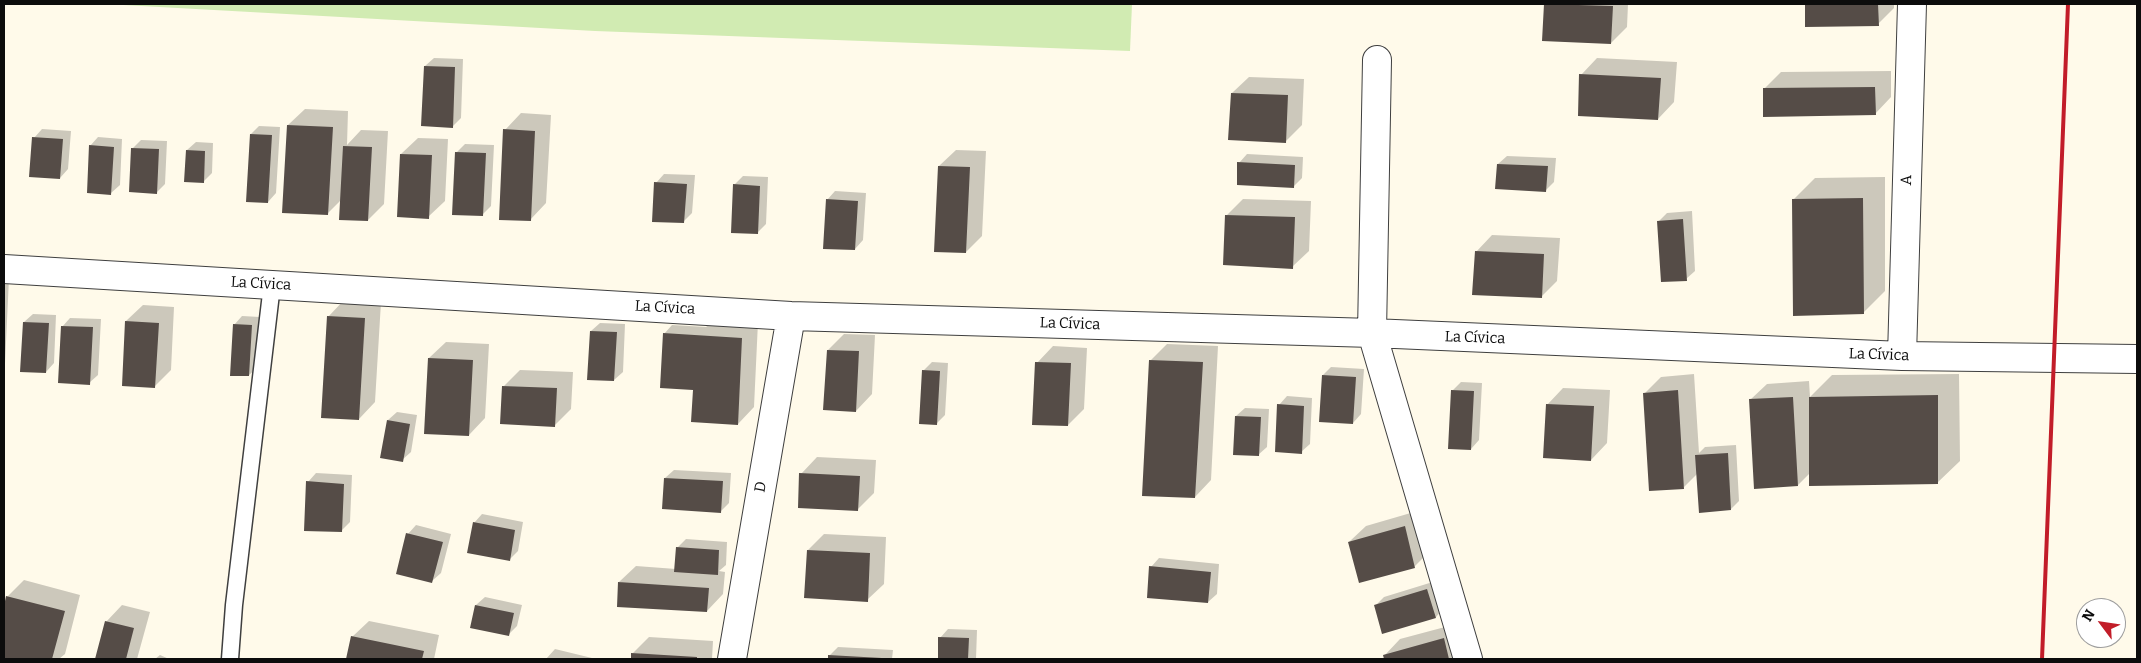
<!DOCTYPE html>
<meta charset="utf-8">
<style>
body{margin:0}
#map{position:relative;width:2141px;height:663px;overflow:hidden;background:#fffaea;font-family:Bitter,serif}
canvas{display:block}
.frame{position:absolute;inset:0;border:5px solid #0c0c0c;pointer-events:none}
.north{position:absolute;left:2076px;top:598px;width:50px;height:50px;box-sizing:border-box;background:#fff;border:1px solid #9e9e9e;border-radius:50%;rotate:301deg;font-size:14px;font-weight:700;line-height:20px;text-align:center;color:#0c0c0c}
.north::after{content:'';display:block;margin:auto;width:18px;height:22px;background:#c21d29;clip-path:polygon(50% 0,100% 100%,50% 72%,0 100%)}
</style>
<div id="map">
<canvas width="2141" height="663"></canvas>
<div class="frame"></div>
<div class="north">N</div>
</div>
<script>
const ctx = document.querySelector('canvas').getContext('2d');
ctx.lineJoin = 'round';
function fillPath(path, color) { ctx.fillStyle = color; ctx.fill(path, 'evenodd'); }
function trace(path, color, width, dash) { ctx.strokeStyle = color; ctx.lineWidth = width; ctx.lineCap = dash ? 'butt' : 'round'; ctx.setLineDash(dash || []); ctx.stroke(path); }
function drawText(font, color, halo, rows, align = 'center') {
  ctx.font = font + ' Bitter,serif'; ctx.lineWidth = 5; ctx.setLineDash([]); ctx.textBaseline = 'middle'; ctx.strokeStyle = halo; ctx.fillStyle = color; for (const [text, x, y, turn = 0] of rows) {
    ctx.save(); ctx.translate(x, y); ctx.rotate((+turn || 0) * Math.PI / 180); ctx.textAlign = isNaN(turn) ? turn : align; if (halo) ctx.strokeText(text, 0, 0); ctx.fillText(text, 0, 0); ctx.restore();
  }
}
const green = new Path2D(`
 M105,4H1132L1130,51L595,31Z`);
const shadow = new Path2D(`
 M1545,4H1628L1627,27L1611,43L1543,40Z
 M1806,4H1894V8L1878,24L1807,26Z
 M434,58L463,59L461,118L452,127L425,66Z
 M1597,58L1677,62L1674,102L1658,119L1581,75Z
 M1891,71V97L1875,114L1764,89L1781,72Z
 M1249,77L1304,79L1302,125L1286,141L1232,93Z
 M305,109L348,111L347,145L361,130L388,131L384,204L368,220L342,199L327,214L284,212L288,125Z
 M521,113L551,115L546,203L530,220L505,130Z
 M259,126L280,127L276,193L268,202L251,134Z
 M42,129L71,131L68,169L60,178L34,138Z
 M98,137L122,139L120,185L111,193L90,146Z
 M418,138L448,139L445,201L428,217L401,154Z
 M141,140L167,141L165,184L156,193L133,148Z
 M196,142L213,143L212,173L203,182L187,150Z
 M465,144L494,145L491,206L482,215L457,152Z
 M956,150L986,151L982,236L966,252L939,166Z
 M1247,154L1303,157L1302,178L1293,187L1239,163Z
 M1507,156L1556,158L1554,182L1546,190L1498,164Z
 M664,174L695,175L692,213L683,222L656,183Z
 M743,176L768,177L766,224L757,233L734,185Z
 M1885,177V291L1863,313L1793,200L1815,178Z
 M835,191L866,193L863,240L855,249L827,200Z
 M1243,199L1311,201L1309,251L1292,267L1227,215Z
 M1692,211L1695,271L1686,279L1658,222L1667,213Z
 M1492,235L1560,238L1557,281L1541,297L1476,252Z
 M4,278H9L4,385Z
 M344,300L381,302L375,402L359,419L328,317Z
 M143,305L174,307L171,370L154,387L123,385L126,321Z
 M33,314L56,315L54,363L46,372L24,322Z
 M242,316L260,317L258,367L249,375L234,325Z
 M70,318L101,319L98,375L89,383L62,327Z
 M714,320L758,322L754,407L738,424L694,388L664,334L672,325L706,327Z
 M600,323L625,324L623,372L614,380L591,331Z
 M844,334L875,335L872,394L856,411L828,350Z
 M446,342L489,344L485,418L469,435L429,358Z
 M1167,344L1218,346L1211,480L1195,497L1151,360Z
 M1053,346L1087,348L1084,409L1068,425L1037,363Z
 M932,362L948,363L945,415L936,424L923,371Z
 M1331,367L1364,369L1361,414L1353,423L1323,375Z
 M520,370L573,372L571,409L555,425L504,386Z
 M1694,374L1699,453L1705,447L1736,445L1739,501L1731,509L1698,473L1684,487L1645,393L1661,377Z
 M1959,374L1960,461L1937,483L1810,473L1798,485L1750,400L1767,384L1809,381L1810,397L1832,375Z
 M1461,382L1482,383L1479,440L1471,449L1452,391Z
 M1563,388L1610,390L1607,443L1591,460L1547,405Z
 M1287,396L1312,398L1310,444L1301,452L1279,405Z
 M1245,408L1269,409L1267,447L1258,455L1236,416Z
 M397,412L417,415L411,452L402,460L388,420Z
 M817,457L876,460L874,493L857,510L801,474Z
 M674,470L731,473L729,503L720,512L665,478Z
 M316,473L352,475L350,522L341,531L308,482Z
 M1421,510L1431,550L1414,567L1349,542L1366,526Z
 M482,514L523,522L518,551L510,559L474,523Z
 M416,525L451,534L441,573L432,581L408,534Z
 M824,534L886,537L884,584L867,600L808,550Z
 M686,539L727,542L726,565L719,571L725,572L723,594L707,611L619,582L636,566L676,569L677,548Z
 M1159,558L1219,564L1217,594L1208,602L1151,567Z
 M24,580L80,595L65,654L59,659H4V611L7,597Z
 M1436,581L1444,608L1436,617L1375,606L1384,597Z
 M485,597L522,605L517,626L508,635L471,627L476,605Z
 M122,605L150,612L137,659H96L106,622Z
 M369,621L439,635L434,659H348L352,637Z
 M1460,623L1467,659H1385L1384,656L1400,639Z
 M948,629L977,630L976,659H939L940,638Z
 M649,637L713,641L712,659H632V654Z
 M838,647L893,650L892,659H829V656Z
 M555,649L592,658V659H546Z
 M160,655L169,659H155Z`);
const building = new Path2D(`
 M1544,4L1613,6L1611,44L1542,41Z
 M1805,4H1878L1879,26L1805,27Z
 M424,66L455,67L453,128L421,126Z
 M1579,74L1661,78L1658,120L1578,116Z
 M1875,87L1876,115L1763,117V88Z
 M1231,93L1288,95L1286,143L1228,140Z
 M287,125L333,127L328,215L282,213Z
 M503,129L535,131L531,221L499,220Z
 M250,134L272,135L268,203L246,202Z
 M32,137L63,139L60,179L29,177Z
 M89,145L114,147L111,195L87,193Z
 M343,146L372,147L368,221L339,220Z
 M131,148L159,149L157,194L129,192Z
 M186,150L205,151L204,183L184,182Z
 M455,152L486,153L483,216L452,215Z
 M400,154L432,155L429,219L397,217Z
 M1237,162L1295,165L1294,188L1237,185Z
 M1497,164L1548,166L1546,192L1495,189Z
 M938,166L970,167L966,253L934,252Z
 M654,182L687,184L684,223L652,222Z
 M733,184L760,186L758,234L731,233Z
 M1863,198L1864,314L1793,316L1792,199Z
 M826,199L858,201L855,250L823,249Z
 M1225,215L1295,217L1293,269L1223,265Z
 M1683,219L1687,281L1661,282L1657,221Z
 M1475,251L1544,254L1542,298L1472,295Z
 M327,316L365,318L359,420L321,418Z
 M125,321L159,323L155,388L122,386Z
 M23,322L49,323L46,373L20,372Z
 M233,324L252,325L249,376H230Z
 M61,326L93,327L90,385L58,383Z
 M590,331L617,332L614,381L587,380Z
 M663,333L742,338L738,425L691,422L693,390L660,388Z
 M827,350L859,351L856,412L823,410Z
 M428,358L473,360L469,436L424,434Z
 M1149,360L1203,362L1195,498L1142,496Z
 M1035,362L1071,363L1068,426L1032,425Z
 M922,370L940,371L937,425L919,424Z
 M1322,375L1356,377L1353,424L1319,422Z
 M502,386L557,388L555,427L500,424Z
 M1451,390L1474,391L1471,450L1448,449Z
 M1678,390L1684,489L1649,491L1643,393Z
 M1938,395V484L1809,486V397Z
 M1793,397L1798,486L1754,489L1749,399Z
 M1277,404L1304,406L1302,454L1275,452Z
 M1546,404L1594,406L1591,461L1543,458Z
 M1235,416L1261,417L1259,456L1233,455Z
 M387,420L410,424L403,462L380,458Z
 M1728,453L1731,510L1699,513L1695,455Z
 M799,473L860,476L858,511L798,508Z
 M664,478L723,481L721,513L662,509Z
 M306,481L344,484L342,532L304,531Z
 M473,522L515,530L510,561L467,553Z
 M1405,526L1415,568L1359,583L1348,542Z
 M406,533L443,542L432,583L396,574Z
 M676,547L719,550L718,575L674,572Z
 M807,550L870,553L868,602L804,598Z
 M1149,566L1211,572L1208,603L1147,598Z
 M618,582L709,588L707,612L617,607Z
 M1427,589L1436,618L1382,634L1374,605Z
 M6,596L65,611L52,659H4V606Z
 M475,605L514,613L509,636L470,628Z
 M105,621L134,628L126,659H95Z
 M351,636L424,651L422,659H346Z
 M938,637L969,638L968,659H938Z
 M1444,638L1449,659H1384L1383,655Z
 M631,653L697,657V659H631Z
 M828,655L882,658V659H828Z`);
const service = new Path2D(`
 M230,659L234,605L272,285`);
const minor = new Path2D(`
 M1377,60L1372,333L1468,659
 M4,269L791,316L1372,333L1902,356L2137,359
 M1902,356L1912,4
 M732,659L791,316`);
const rail = new Path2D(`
 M2042,659L2068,4`);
const streetNames = [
 ["A",1907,180,-89],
 ["La Cívica",261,284,3],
 ["La Cívica",665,308,3],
 ["La Cívica",1070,324,2],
 ["La Cívica",1475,338,2],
 ["La Cívica",1879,355,2],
 ["D",761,487,-80]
];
fillPath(green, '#d1ebb2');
fillPath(shadow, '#0003');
fillPath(building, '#554c47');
trace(service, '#3f3f3f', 19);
trace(minor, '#3f3f3f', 30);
trace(service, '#fff', 16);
trace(minor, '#fff', 28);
trace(rail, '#c21d29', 4);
drawText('15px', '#0c0c0c', '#fff', streetNames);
</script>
